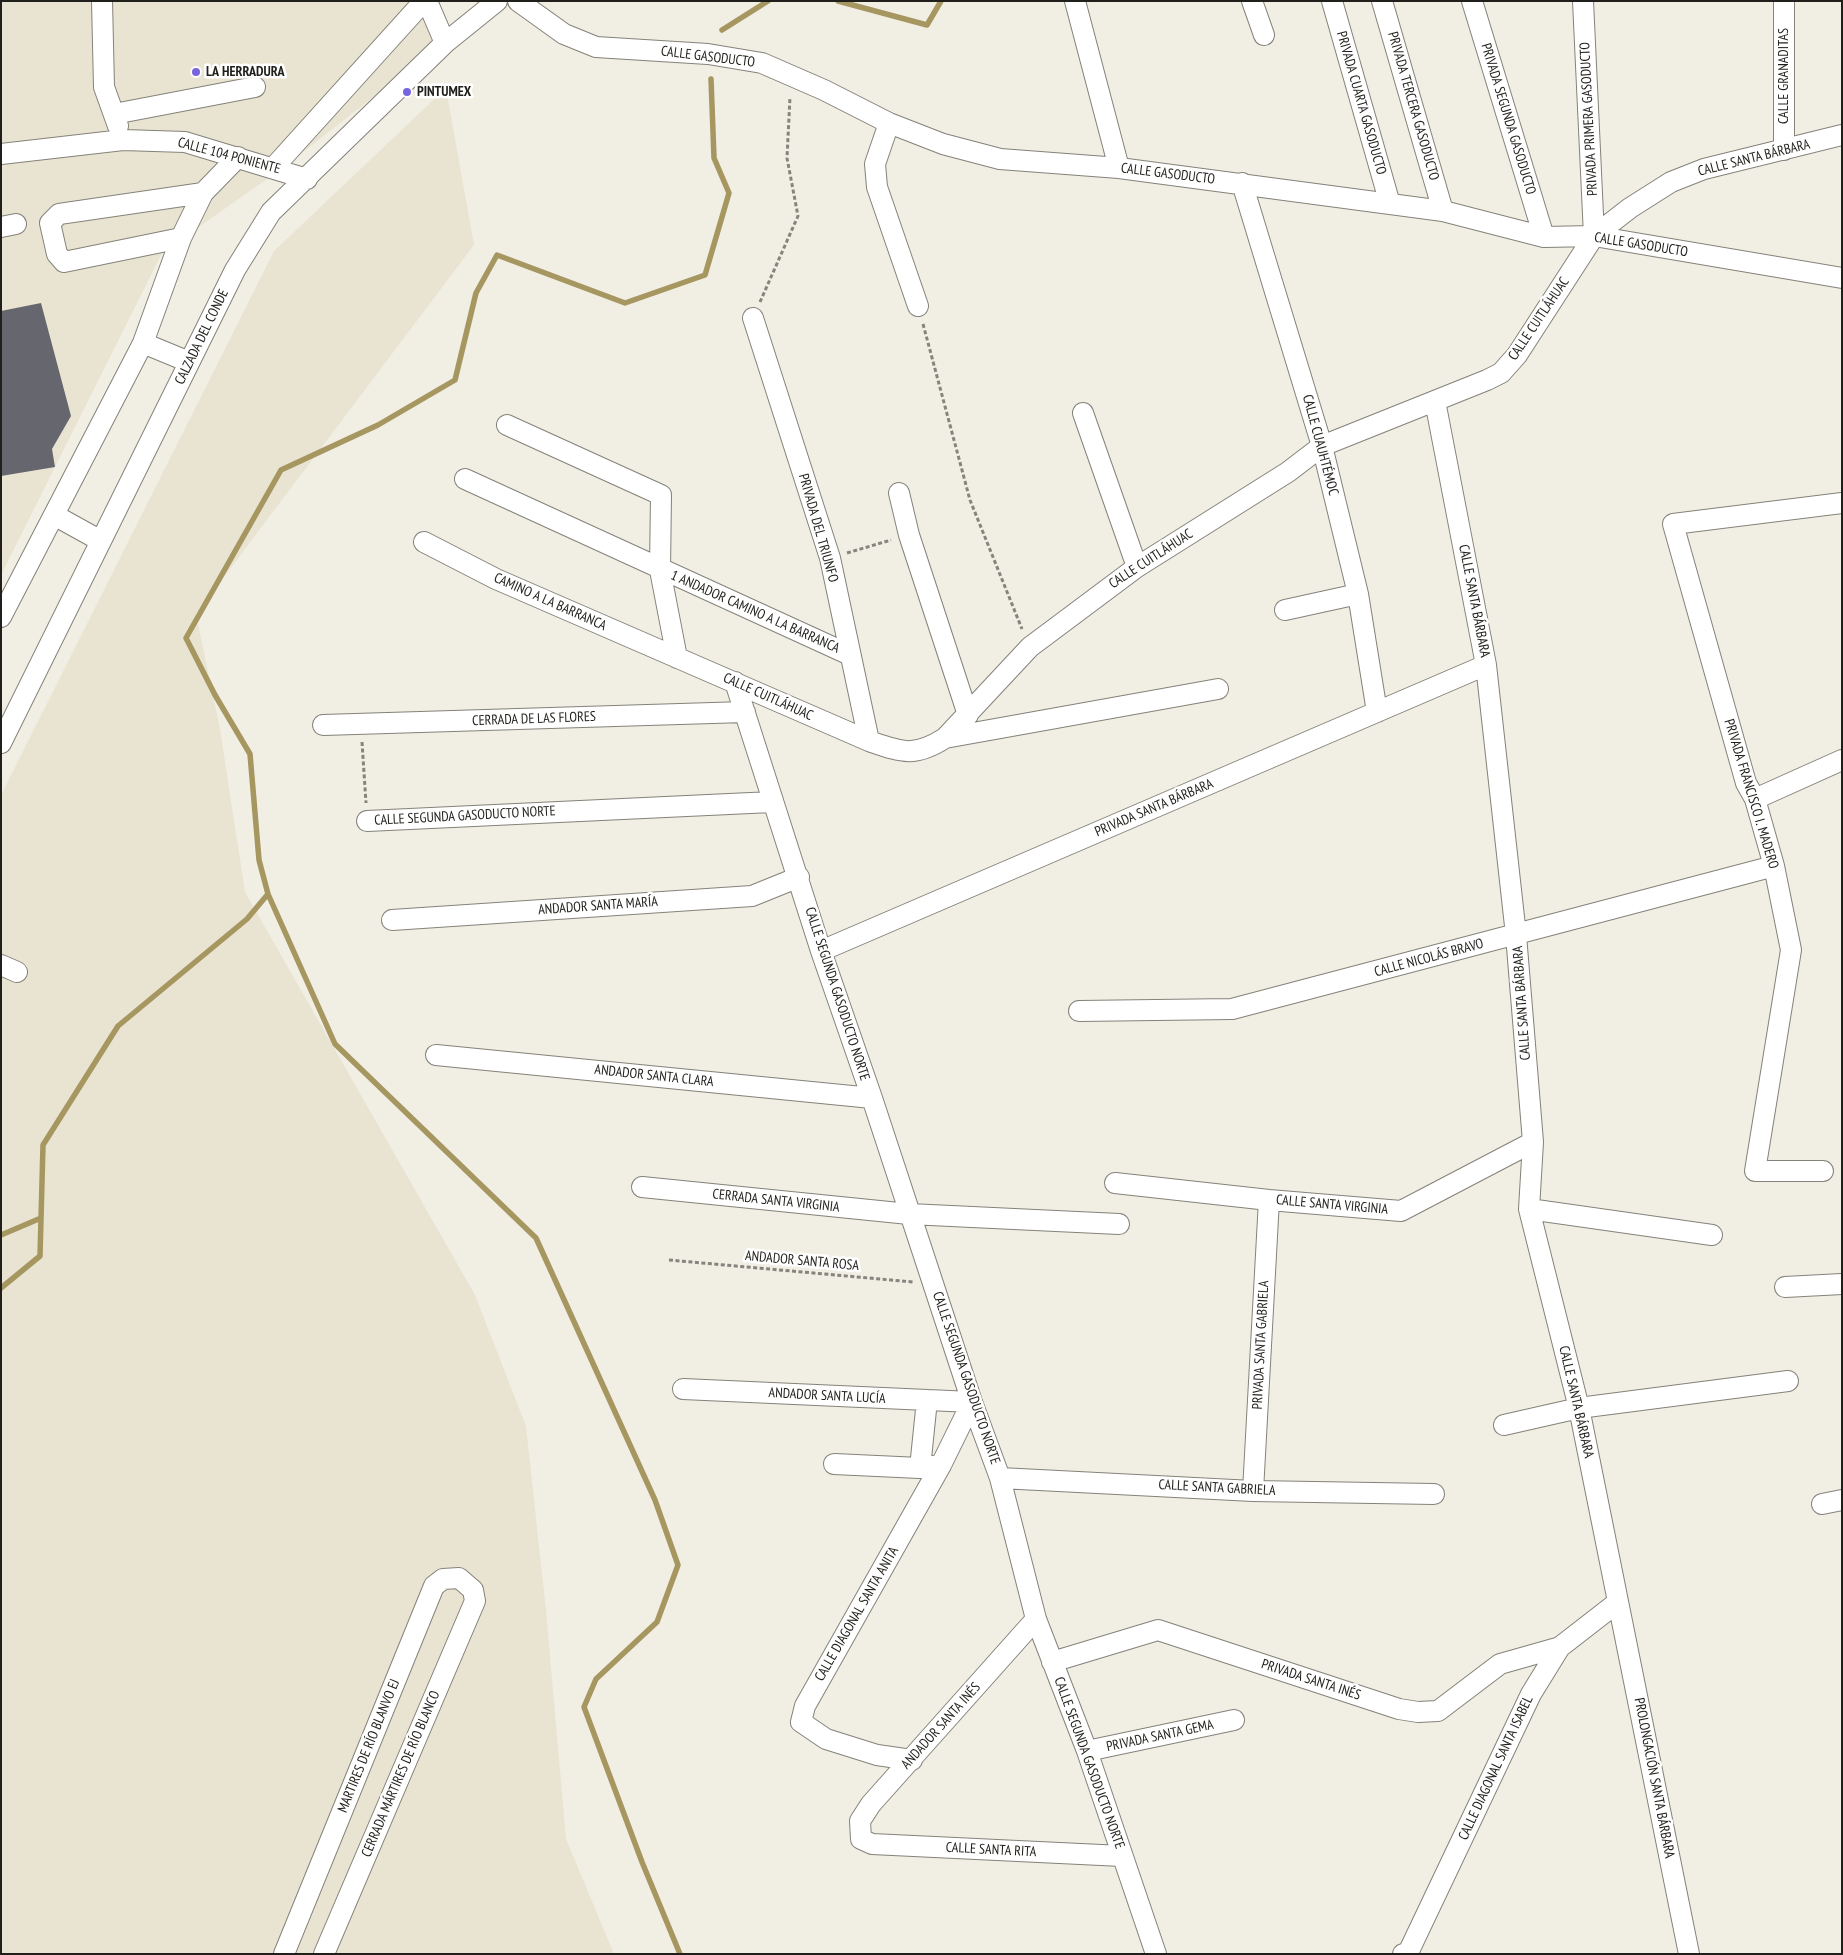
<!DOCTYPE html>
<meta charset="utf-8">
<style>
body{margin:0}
#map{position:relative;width:1843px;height:1955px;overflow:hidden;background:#f1eee4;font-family:"PT Sans Narrow",sans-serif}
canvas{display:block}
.frame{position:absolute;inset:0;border:2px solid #201f1b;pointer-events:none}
</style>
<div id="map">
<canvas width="1843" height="1955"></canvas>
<div class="frame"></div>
</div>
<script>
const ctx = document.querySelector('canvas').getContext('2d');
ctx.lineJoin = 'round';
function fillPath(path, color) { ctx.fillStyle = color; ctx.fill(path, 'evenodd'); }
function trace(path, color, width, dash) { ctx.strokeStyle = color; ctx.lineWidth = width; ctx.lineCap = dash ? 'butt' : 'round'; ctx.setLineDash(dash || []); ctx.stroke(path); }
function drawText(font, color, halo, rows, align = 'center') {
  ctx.font = font + ' "PT Sans Narrow",sans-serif'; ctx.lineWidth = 5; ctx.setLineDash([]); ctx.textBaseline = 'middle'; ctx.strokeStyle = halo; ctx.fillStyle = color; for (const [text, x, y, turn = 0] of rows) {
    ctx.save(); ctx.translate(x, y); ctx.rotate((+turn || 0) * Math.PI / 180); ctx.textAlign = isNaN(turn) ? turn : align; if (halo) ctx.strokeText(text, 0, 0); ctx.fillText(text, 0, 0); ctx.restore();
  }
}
const built = new Path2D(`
 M1,1H420L436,48L284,167L162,253L1,575Z
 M446,88L474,245L196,614L220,729L245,892L475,1295L526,1426L546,1610L566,1839L614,1954H1V795L274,251Z`);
const stream = new Path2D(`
 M838,1L927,25L941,1
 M722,30L768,1
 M1,1235L41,1218
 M1,1288L40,1256L43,1145L118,1026L247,919L268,894
 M680,1954L642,1862L584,1707L596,1679L657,1622L678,1565L655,1500L536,1238L335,1044L268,894L259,860L250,754L215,695L186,638L281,470L378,425L455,380L476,293L497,255L625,303L705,275L729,193L714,158L711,79`);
const building = new Path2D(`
 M41,303L71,416L52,449L55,467L1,476V311Z`);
const path = new Path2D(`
 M760,302L798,216L787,158L790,97
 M923,324L970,500L1022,629
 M847,553L891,540
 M362,742L366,803
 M669,1260L913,1282`);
const minor = new Path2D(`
 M102,1L104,87L118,126
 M427,1L445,43
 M518,1L564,34L596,47L708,54L762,63L824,90L889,123L943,144L1000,159L1119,168L1443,211L1544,237L1594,236L1842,278
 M1075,1L1119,168
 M1252,1L1264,35
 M1332,1L1390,204
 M1382,1L1443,211
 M1472,1L1544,237
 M1583,1L1594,236
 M1784,1V150
 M114,114L255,87
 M889,123L875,164L877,187L918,306
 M1,154L123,140L185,142L307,179
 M274,167L424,1
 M1242,183L1322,446L1358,594L1377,712
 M1,227L16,224
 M181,238L64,262L57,254L50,223L59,214L203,193
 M753,318L830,558L869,741
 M143,343L189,362
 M1435,401L1486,665L1516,935L1533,1142L1529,1209L1579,1408L1689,1954
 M1083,413L1137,567
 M507,425L661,495L660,570L677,658
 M465,479L850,655
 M899,493L909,535L968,715
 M54,515L101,541
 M424,542L496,579L869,741C901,752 914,758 945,738L1030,647L1137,567L1288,472L1322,446L1487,380L1501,373L1517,355L1594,236L1630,208L1671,182L1704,169L1842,135
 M1285,610L1358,594
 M1,617L143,343L181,238L203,193L238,157
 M735,682L821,951L872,1098L972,1402L1000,1478L1036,1619L1087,1751L1156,1954
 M323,725L745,712
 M945,738L1218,689
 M1,743L235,270L271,212L445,43L497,1
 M1755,799L1842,760
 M367,821L772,802
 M392,920L752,896L799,877
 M821,951L1486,665
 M1,965L17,972
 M1079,1011L1232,1009L1774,866
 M436,1055L872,1098
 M1823,1171H1755L1791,950L1774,866L1755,799L1746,783L1673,524L1842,503
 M1115,1183L1269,1200L1401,1211L1533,1142
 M642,1187L909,1214L1119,1224
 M1529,1209L1712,1235
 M1785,1287L1842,1284
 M683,1389L972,1402L941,1465L805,1706L801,1722L826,1739L877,1755L912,1760
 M1504,1425L1579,1408L1788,1381
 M834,1464L920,1468L941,1465
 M920,1468L927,1400
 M1000,1478L1253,1491L1434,1494
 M1253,1491L1269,1200
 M1822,1504L1842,1500
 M1036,1619L871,1804L860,1821L861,1839L872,1844L1122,1856
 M1052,1662L1158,1630L1399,1709L1418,1712L1438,1711L1500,1664L1560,1647
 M1087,1751L1234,1720
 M284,1954L434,1586L443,1579L459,1578L473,1590L475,1601L324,1954
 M1403,1954L1408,1953L1531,1694L1560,1647L1618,1602`);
const markers = [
 [196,72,5,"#7764df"],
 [407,92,5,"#7764df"]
];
const streetNames = [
 ["CALLE GASODUCTO",708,57,7],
 ["CALLE GRANADITAS",1784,76,-90],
 ["PRIVADA CUARTA GASODUCTO",1361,103,74],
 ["PRIVADA TERCERA GASODUCTO",1413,106,74],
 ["PRIVADA SEGUNDA GASODUCTO",1508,119,73],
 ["PRIVADA PRIMERA GASODUCTO",1589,119,-93],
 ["CALLE 104 PONIENTE",229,156,15],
 ["CALLE SANTA BÁRBARA",1754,158,-14],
 ["CALLE GASODUCTO",1168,174,7],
 ["CALLE GASODUCTO",1641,245,9],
 ["CALLE CUITLÁHUAC",1539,319,-56],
 ["CALZADA DEL CONDE",202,337,-64],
 ["CALLE CUAUHTÉMOC",1320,445,75],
 ["PRIVADA DEL TRIUNFO",818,528,74],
 ["CALLE CUITLÁHUAC",1151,559,-33],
 ["CALLE SANTA BÁRBARA",1474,601,79],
 ["CAMINO A LA BARRANCA",550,602,24],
 ["1 ANDADOR CAMINO A LA BARRANCA",755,612,24],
 ["CALLE CUITLÁHUAC",768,697,24],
 ["CERRADA DE LAS FLORES",534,719,-2],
 ["PRIVADA FRANCISCO I. MADERO",1751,794,73],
 ["PRIVADA SANTA BÁRBARA",1154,808,-23],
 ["CALLE SEGUNDA GASODUCTO NORTE",465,816,-3],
 ["ANDADOR SANTA MARÍA",598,906,-4],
 ["CALLE NICOLÁS BRAVO",1429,958,-15],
 ["CALLE SEGUNDA GASODUCTO NORTE",837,994,72],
 ["CALLE SANTA BÁRBARA",1522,1003,-94],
 ["ANDADOR SANTA CLARA",654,1076,6],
 ["CERRADA SANTA VIRGINIA",776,1201,6],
 ["CALLE SANTA VIRGINIA",1332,1205,5],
 ["ANDADOR SANTA ROSA",802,1261,5],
 ["PRIVADA SANTA GABRIELA",1261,1345,-87],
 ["CALLE SEGUNDA GASODUCTO NORTE",966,1378,71],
 ["ANDADOR SANTA LUCÍA",827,1396,3],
 ["CALLE SANTA BÁRBARA",1576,1402,77],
 ["CALLE SANTA GABRIELA",1217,1488,3],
 ["CALLE DIAGONAL SANTA ANITA",857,1614,-60],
 ["PRIVADA SANTA INÉS",1311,1680,18],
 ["ANDADOR SANTA INÉS",941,1726,-48],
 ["PRIVADA SANTA GEMA",1160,1736,-12],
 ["MARTIRES DE RÍO BLANVO EJ",369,1746,-68],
 ["CALLE SEGUNDA GASODUCTO NORTE",1089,1763,70],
 ["CALLE DIAGONAL SANTA ISABEL",1496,1768,-65],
 ["CERRADA MÁRTIRES DE RÍO BLANCO",401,1774,-67],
 ["PROLONGACIÓN SANTA BÁRBARA",1654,1778,79],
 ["CALLE SANTA RITA",991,1850,3]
];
const poiNames = [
 ["LA HERRADURA",206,72],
 ["PINTUMEX",417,92]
];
fillPath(built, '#e9e4d2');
trace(stream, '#a69660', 5.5);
fillPath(building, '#66666e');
trace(minor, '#848279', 22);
trace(path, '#86847d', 3, [4, 2.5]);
trace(minor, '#fff', 20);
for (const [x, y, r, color] of markers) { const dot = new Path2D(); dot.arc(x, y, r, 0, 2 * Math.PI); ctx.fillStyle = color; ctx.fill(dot); trace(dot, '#fff', 2); }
drawText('14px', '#201f1b', '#fff', streetNames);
drawText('bold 14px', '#201f1b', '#fff', poiNames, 'left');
</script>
